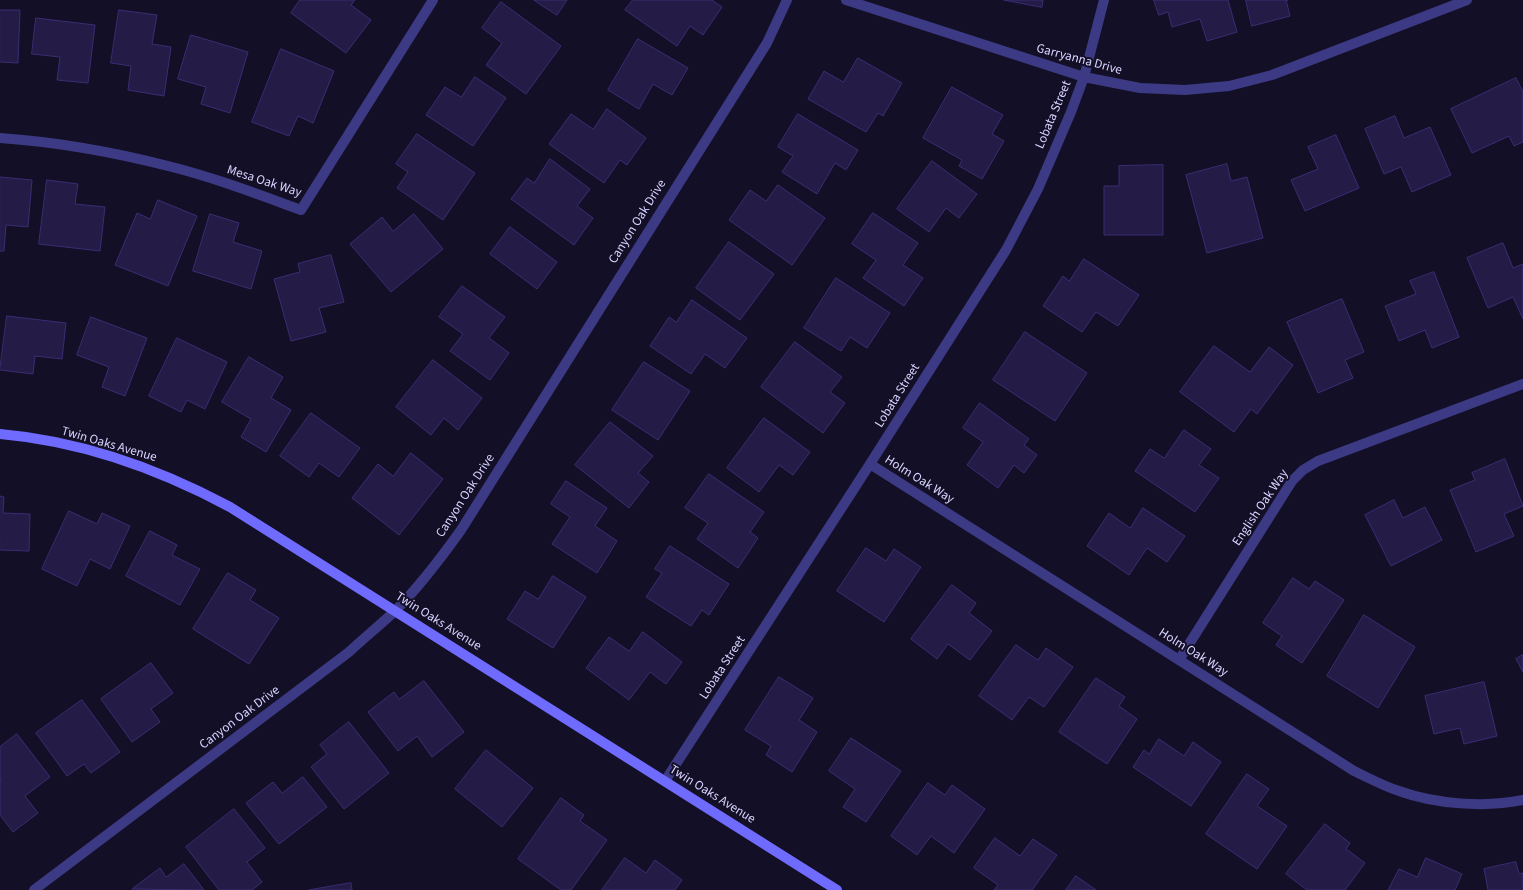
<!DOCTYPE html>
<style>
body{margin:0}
canvas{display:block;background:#130f26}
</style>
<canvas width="1523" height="890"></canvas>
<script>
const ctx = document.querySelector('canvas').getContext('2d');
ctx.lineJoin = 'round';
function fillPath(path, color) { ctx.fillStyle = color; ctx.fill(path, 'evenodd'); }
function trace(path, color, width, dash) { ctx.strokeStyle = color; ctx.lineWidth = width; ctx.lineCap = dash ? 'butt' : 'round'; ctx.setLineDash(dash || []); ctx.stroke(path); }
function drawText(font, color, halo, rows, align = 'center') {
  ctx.font = font + ' "Source Sans 3",sans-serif'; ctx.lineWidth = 4; ctx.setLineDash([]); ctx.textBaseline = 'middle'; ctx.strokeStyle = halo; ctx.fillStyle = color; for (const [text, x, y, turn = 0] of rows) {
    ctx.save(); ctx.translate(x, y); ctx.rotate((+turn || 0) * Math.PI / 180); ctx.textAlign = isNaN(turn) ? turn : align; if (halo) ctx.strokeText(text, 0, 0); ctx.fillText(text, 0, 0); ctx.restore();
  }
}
const building = new Path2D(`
 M300,0H355L351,5L371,20L346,53L291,13Z
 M534,0H567L557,15Z
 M633,0H712L722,7L703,35L690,26L677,46L625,10Z
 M1004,0H1043L1042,7Z
 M1154,0H1228L1237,32L1207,41L1200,19L1172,27L1168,12L1159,15Z
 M1246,0H1288H1286L1290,16L1252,26Z
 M501,2L561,46L526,94L486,65L502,43L482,28Z
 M0,10H20L18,63L0,62Z
 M119,10L157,15L152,44L171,47L164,96L128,90L131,66L111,63Z
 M36,18L95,25L88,83L57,80L60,57L32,54Z
 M191,35L248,52L230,113L201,104L206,87L178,79Z
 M638,39L688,68L672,95L653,84L639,109L608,90Z
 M281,49L334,71L313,123L298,116L289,136L252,122Z
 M858,58L902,83L883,116L878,113L866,132L808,99L824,71L843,82Z
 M475,77L506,98L473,146L426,115L445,87L461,97Z
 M1516,78L1523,92V142L1514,146L1509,136L1472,153L1451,109Z
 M952,87L1003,115L992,134L1004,141L982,179L959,166L962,160L923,138Z
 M607,109L646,138L627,165L620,160L604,183L549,144L571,114L593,129Z
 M798,114L858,150L846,170L835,163L817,194L782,172L793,156L778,147Z
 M1395,116L1404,138L1430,127L1451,175L1412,192L1401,167L1384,174L1365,129Z
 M417,134L475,173L443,220L397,188L408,172L396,164Z
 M1336,135L1359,188L1305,211L1291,180L1318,169L1308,147Z
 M550,159L590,189L577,206L593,218L574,245L511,199L527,178L534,183Z
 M932,161L977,194L959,218L946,208L929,232L897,209Z
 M1227,164L1231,181L1247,177L1263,238L1207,253L1186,175Z
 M1163,165V235H1104V186H1119V166Z
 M0,177L32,180L28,227L6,225L4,251H0Z
 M47,180L78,184L75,204L105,207L100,251L39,244Z
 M778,185L825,218L792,265L729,220L750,190L766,201Z
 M158,200L197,216L168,286L115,265L137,213L150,219Z
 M873,213L918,243L903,265L923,278L904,306L863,278L876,260L852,244Z
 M210,214L239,223L233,242L262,251L251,289L193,271Z
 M414,214L443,249L391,292L350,244L382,217L393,231Z
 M510,227L557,262L537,289L490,254Z
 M729,242L774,274L740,320L696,288Z
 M1503,243L1513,268L1523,264V319L1513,297L1488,308L1467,258Z
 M331,255L344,302L319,308L326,332L291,341L274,279L300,272L298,264Z
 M1084,259L1139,295L1118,326L1096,312L1082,332L1043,306L1063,276L1069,281Z
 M1434,272L1459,337L1432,348L1425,330L1399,341L1385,306L1416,294L1410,281Z
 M836,278L890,313L867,348L850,337L841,351L804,328Z
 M462,286L505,317L489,338L509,353L490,380L450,351L463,334L439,317Z
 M1342,299L1364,352L1345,360L1353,378L1318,393L1287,322Z
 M692,300L747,338L725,368L705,354L691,374L650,346L669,317L676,322Z
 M7,316L66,323L62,359L35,356L33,374L0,370Z
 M91,317L147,338L125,396L102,387L109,367L77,355Z
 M1025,332L1087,373L1055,421L993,380Z
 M177,338L227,362L205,409L187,400L181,412L149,396Z
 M795,342L842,377L830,392L845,403L823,433L761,387Z
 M1214,346L1250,372L1269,347L1293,365L1257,414L1251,409L1234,432L1180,392Z
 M249,357L283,377L271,398L291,410L266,452L241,437L251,419L222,402Z
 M433,360L482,398L458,430L444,418L431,435L396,407Z
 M644,362L690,391L658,440L612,410Z
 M980,403L1029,439L1024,445L1037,455L1024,473L1014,465L998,488L967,465L983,442L963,428Z
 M311,413L360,448L339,477L319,463L309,477L280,456Z
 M764,418L810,452L793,475L779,465L759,492L727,468Z
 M610,422L653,456L638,473L649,482L629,508L575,465Z
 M1184,430L1211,449L1199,465L1219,478L1195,512L1135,471L1150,449L1164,458Z
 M411,453L443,479L399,535L352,498L378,464L393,476Z
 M1505,459L1523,506L1504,514L1514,536L1476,552L1450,490L1475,480L1472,473Z
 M709,474L764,512L750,532L758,538L738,568L697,539L708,523L685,508Z
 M566,481L607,508L595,526L617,541L597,573L552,544L570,517L551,504Z
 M0,496L4,497L3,513L30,514L29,551L0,550Z
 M1394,500L1403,518L1425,507L1442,540L1391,566L1365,515Z
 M1143,508L1185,536L1167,562L1147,548L1129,575L1087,546L1109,513L1130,528Z
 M69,511L97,524L102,513L130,526L110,569L90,559L77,586L42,569Z
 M150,531L177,545L172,555L200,569L180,605L126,576Z
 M670,546L729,584L709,615L702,610L691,626L646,597L662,573L655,569Z
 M866,548L886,561L894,549L921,567L884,622L837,591Z
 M228,573L256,590L250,600L279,618L249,664L193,629Z
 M553,576L586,597L553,648L507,619L525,591L538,599Z
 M1293,578L1309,589L1315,581L1344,600L1302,663L1276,645L1282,636L1263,623Z
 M952,585L976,603L969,613L992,631L970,660L948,644L937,659L911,639Z
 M1364,615L1415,647L1378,708L1327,676Z
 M643,632L682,662L666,684L650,672L629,700L586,668L609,637L629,651Z
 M1016,645L1038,660L1046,648L1073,667L1044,707L1029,697L1012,720L979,696Z
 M1523,655V672L1516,659Z
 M151,663L173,693L151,709L160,722L132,742L101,699Z
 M779,677L813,698L799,720L817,732L792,772L766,755L771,746L745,730Z
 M1096,678L1125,697L1119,706L1137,719L1107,764L1059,732Z
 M424,681L464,732L432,757L417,736L398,751L368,712L394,692L399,699Z
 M1484,682L1497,736L1464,744L1460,728L1434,734L1425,696Z
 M82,700L120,752L91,773L84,764L67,776L36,733Z
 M349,722L389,773L344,809L311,767L327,754L320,745Z
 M17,734L50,777L25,796L38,813L13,832L0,815V781L1,779L0,777V747Z
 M851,738L901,771L866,822L843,807L855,789L829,771Z
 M1159,739L1184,756L1193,742L1221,762L1191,806L1133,767L1144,750L1149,754Z
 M486,750L533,788L502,827L455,789Z
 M1247,774L1269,789L1257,806L1287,826L1257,869L1206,834Z
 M303,777L327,807L279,844L246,803L273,782L282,793Z
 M928,783L945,795L952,785L985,809L954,853L931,836L917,855L891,836Z
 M561,798L584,815L580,821L607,840L571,890H561L518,859Z
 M234,809L265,848L247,862L262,882L252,890H219L186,847Z
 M1325,824L1350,843L1346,849L1365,863L1345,890H1307L1286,874Z
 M995,838L1020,856L1033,839L1057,855L1032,890H994L998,885L974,868Z
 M625,858L646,873L655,860L682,880L675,890H602Z
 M1426,858L1462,874L1455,890H1388L1399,869L1417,877Z
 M1516,862L1519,874L1523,873V890H1488L1484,869Z
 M184,864L204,890L132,889L160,868L166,877Z
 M1076,876L1096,890H1066Z
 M351,883L352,890H309Z`);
const street = new Path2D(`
 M846,0L1084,77L1140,88L1185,90L1229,86L1272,75L1467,0
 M0,138C57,142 113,152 168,166C213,177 257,194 301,210L433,0
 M870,464L1354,771C1369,778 1383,786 1399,791C1435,804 1485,808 1523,800
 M1179,660L1292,481L1303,470L1318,461L1523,384
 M665,781L870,464L1006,250L1038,189L1071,112L1084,77L1104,0
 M34,890L349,652C364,638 380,625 395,611C420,586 441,558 461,530L767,43L787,0`);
const secondary = new Path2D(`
 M0,434C81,441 159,469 230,507L837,890`);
const streetNames = [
 ["Garryanna Drive",1079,60,15],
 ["Lobata Street",1054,115,-67],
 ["Mesa Oak Way",264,182,18],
 ["Canyon Oak Drive",638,222,-58],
 ["Lobata Street",898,396,-58],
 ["Twin Oaks Avenue",109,445,16],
 ["Holm Oak Way",919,480,32],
 ["Canyon Oak Drive",466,496,-57],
 ["English Oak Way",1261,508,-56],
 ["Twin Oaks Avenue",438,622,32],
 ["Holm Oak Way",1193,653,32],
 ["Lobata Street",723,668,-57],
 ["Canyon Oak Drive",240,718,-37],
 ["Twin Oaks Avenue",712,795,32]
];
fillPath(building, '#241b47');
trace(building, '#3b2d73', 1);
trace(street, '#3d3a85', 10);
trace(secondary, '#6f6bff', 10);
drawText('13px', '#d9d4ff', '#130f26', streetNames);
</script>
